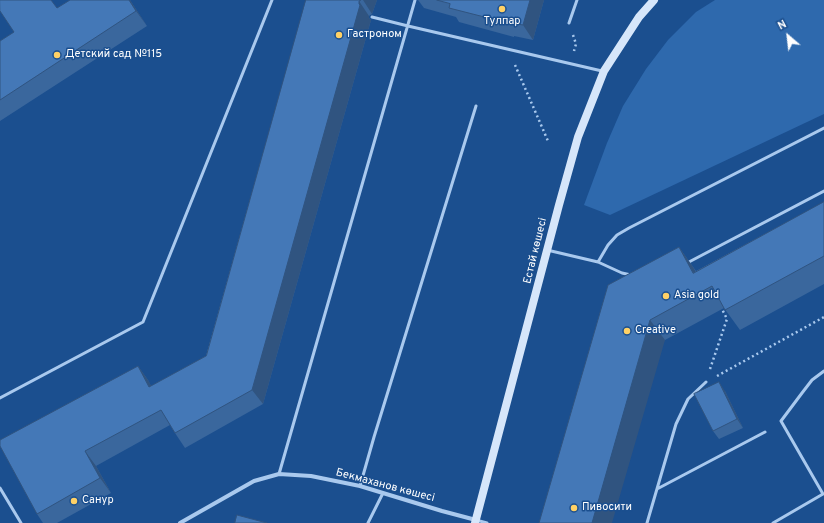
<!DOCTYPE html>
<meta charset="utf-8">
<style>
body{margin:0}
#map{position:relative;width:824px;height:523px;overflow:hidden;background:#1b4f8f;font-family:Overpass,sans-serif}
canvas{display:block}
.north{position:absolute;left:768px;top:16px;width:40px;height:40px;-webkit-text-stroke:3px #1b4f8f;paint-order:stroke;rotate:332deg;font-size:11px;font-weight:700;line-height:16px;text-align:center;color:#fff}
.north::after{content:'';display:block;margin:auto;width:14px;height:18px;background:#fff;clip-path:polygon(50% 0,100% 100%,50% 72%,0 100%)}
</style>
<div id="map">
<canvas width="824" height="523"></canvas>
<div class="north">N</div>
</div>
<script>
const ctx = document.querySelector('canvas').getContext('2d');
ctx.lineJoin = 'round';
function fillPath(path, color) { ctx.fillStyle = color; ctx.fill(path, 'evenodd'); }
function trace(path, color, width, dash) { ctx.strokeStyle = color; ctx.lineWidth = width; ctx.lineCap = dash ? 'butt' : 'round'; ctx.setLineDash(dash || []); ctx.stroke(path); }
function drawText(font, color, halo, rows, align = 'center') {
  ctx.font = font + ' Overpass,sans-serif'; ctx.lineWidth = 3; ctx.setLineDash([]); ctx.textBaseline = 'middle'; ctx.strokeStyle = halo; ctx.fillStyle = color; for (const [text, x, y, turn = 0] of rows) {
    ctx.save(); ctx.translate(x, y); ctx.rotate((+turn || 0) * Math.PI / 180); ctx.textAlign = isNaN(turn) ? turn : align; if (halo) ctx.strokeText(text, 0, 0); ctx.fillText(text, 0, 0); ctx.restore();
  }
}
const green = new Path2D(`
 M715,0H824V114L610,215L584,205L607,143L623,106L646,69L668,40L696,12Z`);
const path = new Path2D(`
 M573,35L576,44L574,51
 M515,65L548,141
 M710,369L727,319L721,307
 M717,376L824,317`);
const service = new Path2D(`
 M372,17L408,26L602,71
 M569,23L577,0
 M547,250L598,262L608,245L617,235L629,228L824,128
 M598,262L622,273L631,275
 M687,263L824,191
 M0,398L143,322L272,0
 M279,474L415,0
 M360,486L374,437L476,106
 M0,488L21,523
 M657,489L765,432
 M476,520L487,523
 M368,523L383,493
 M647,523L676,424L688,399L706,382
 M773,523L823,494L781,421L802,393L812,380L824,371`);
const minor = new Path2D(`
 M180,523L254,481L279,474L311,476L360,486L442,511L476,520`);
const secondary = new Path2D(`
 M475,523L559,205L578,137L604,71L639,17L654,0`);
const wall = new Path2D(`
 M130,0L147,26L0,121V41L57,8Z
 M306,0H377L372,14L369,16V18L371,20L263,404L185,448L175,433L170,425L96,466L111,493L57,523H43L37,514L138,366L148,380L151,386L206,356Z
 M418,0H544L533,40L514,36V37L459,22L456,17L424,8Z
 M824,202V284L740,330L724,308L665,340L539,523L679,247L696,271Z
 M725,391L743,428L719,439L713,431Z`);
const shadedWall = new Path2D(`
 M129,0H130L147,26L136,11Z
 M363,0H377L372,14Z
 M530,0H544L533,40L523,25Z
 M359,1L369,16V18L371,20L263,404L252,390Z
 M679,247L693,267L706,290L693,273Z
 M650,320L665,340L612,523H592Z
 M138,366L148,380L160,402L149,387Z
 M719,382L725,391L743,428L737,419Z
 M85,451L96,466L111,493L100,478Z`);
const building = new Path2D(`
 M0,0H51L57,8L70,0H129L136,11L0,100V41L14,32L0,11Z
 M306,0H361L359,1V4L360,5L252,390L175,433L161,410L85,451L100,478L37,514L0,446V440L138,366L149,387L206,356Z
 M437,0H530L523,25L504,22L449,8L450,4Z
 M824,202V256L725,310L712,286L650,320L592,523H539L608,285L679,247L693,273Z
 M719,382L737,419L713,431L694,394Z
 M237,515L267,523H235Z`);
const markers = [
 [502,9,4,"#ffd166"],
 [339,35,4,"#ffd166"],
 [57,55,4,"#ffd166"],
 [666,296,4,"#ffd166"],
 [627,331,4,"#ffd166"],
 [74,501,4,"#ffd166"],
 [574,508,4,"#ffd166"]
];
const poiNames = [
 ["Тулпар",502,22,"center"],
 ["Гастроном",347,35],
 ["Детский сад №115",65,55],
 ["Asia gold",674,296],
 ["Creative",635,331],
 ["Санур",82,501],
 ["Пивосити",582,508]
];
const streetNames = [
 ["Естай көшесі",536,251,-76],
 ["Бекмаханов көшесі",385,486,15]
];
fillPath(green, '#2e69ad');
trace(path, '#a9c9ee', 2.5, [2, 3]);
trace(service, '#a9c9ee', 3);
trace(minor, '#a9c9ee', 4);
trace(secondary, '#d6e6fa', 8);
fillPath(wall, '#3a679d');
fillPath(shadedWall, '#305480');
fillPath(building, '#4478b7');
trace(building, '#305480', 1);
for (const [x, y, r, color] of markers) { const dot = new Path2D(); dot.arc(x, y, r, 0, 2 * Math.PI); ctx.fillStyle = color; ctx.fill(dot); trace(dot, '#1b4f8f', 1.5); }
drawText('11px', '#fff', '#1b4f8f', poiNames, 'left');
drawText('11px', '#fff', '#1b4f8f', streetNames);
</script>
